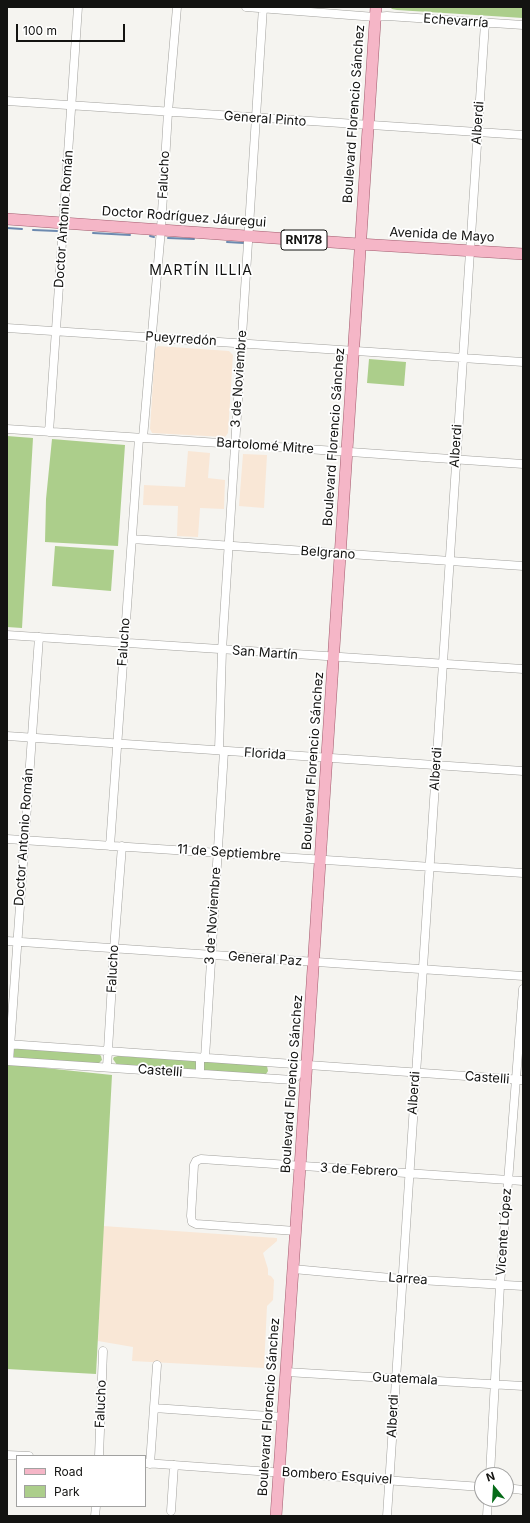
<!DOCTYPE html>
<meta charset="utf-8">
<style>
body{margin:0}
#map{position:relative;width:530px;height:1523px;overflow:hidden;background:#f5f4f0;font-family:Inter,sans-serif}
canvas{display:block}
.frame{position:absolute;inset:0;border:8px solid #131311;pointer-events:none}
.legend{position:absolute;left:16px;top:1455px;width:130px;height:52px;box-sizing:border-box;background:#fff;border:1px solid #a1a1a0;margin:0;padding:5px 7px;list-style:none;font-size:12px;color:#131311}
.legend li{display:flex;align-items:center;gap:8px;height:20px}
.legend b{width:20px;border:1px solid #a1a1a0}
.north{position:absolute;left:474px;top:1467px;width:40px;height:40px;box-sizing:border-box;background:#fff;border:1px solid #a1a1a0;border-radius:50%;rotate:342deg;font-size:11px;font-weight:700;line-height:16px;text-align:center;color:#131311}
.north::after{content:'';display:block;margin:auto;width:14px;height:18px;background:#056b18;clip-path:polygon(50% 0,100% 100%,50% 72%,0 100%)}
.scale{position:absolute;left:16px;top:24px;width:109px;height:18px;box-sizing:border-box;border:2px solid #131311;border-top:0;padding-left:5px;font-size:12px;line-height:14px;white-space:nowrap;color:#131311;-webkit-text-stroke:3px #fff;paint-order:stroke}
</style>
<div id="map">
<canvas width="530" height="1523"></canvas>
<div class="frame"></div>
<ul class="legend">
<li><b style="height:5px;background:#f5b6c7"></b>Road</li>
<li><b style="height:11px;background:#acce8b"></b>Park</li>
</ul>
<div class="north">N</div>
<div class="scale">100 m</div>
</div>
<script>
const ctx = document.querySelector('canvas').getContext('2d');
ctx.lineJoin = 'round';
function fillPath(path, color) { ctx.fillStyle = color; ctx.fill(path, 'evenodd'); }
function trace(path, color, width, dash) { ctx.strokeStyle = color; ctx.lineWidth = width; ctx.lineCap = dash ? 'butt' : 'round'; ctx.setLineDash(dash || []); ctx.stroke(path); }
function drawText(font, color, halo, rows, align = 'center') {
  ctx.font = font + ' Inter,sans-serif'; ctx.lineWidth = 3.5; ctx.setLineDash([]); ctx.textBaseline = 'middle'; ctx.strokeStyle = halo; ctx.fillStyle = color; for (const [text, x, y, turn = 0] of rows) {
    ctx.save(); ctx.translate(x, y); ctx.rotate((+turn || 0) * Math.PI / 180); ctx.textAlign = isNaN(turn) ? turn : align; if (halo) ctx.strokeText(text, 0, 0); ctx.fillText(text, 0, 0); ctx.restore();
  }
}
const industrial = new Path2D(`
 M158,346L229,351L233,355L228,433L225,437L152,433L150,429L155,349Z
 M188,451L210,453L208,478L225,480L224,509L200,508L198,537L177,536L178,506L143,505L144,485L185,487Z
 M243,454L267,455L264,508L239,506Z
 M103,1226L277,1238V1241L263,1253L268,1269V1275L271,1276L274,1280L273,1300L267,1306L264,1368L132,1361L133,1347L98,1341Z`);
const green = new Path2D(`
 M390,7H523V18L397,10L392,9Z
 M369,359L406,362L404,386L367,383Z
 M7,436L33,438L22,628L7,627Z
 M52,439L125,445L118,546L45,542L46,499Z
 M55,546L114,550L111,591L52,586Z
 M14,1048L99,1054L101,1056L102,1060L98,1064L13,1058Z
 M118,1056L198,1061L197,1070L117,1065L113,1059L114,1057Z
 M203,1061L264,1065L267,1066L268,1071L266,1074L202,1071Z
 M7,1064L112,1075L96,1374L7,1369Z`);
const stream = new Path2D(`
 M7,228L22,229
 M33,230L57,231
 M93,233L130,235
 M150,236L154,237
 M168,238L194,239
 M227,242L244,243`);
const minor = new Path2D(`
 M246,7L375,17L387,16L523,25
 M7,101L523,135
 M7,328L523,362
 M7,429L235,444L523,464
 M49,432L78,7
 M143,438L161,229L168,112L177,7
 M132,539L523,566
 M7,635L523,669
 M7,736L523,771
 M219,750L222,650L263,7
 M7,839L523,873
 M110,846L139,438
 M7,941L523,976
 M7,1044L523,1080
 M205,1058L224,751
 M7,1061L293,1080L307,1064
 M9,1061L39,637
 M107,1067L114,949L122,846
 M200,1073V1058
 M296,1231L196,1224L192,1222L191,1216L194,1165L196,1161L201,1159L523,1181
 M293,1269L402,1279L523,1286
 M286,1372L523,1386
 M154,1408L283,1417
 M7,1455L29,1456
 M99,1456L103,1351
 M145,1463L482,1487
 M150,1464L157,1365
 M490,1475L500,1285L523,989
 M506,1488L523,1490
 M171,1511L174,1465
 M95,1516L96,1506
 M387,1516L485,23
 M487,1516L488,1499`);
const major = new Path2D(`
 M7,219L359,244L523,254
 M276,1516L300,1167L376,7`);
const shields = [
 [304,240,46]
];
const shieldNames = [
 ["RN178",304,240]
];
const streetNames = [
 ["Echevarría",456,21,4],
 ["Boulevard Florencio Sánchez",354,114,-86],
 ["General Pinto",265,119,4],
 ["Alberdi",478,123,-86],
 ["Falucho",164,175,-87],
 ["Doctor Rodríguez Jáuregui",184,217,4],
 ["Doctor Antonio Román",64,219,-86],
 ["Avenida de Mayo",442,235,3],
 ["Pueyrredón",181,339,4],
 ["3 de Noviembre",239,379,-86],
 ["Boulevard Florencio Sánchez",334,437,-86],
 ["Bartolomé Mitre",265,446,4],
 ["Alberdi",456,446,-86],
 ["Belgrano",328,553,4],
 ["Falucho",124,642,-86],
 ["San Martín",265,653,4],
 ["Florida",265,754,4],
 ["Boulevard Florencio Sánchez",313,761,-86],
 ["Alberdi",436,769,-86],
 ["Doctor Antonio Román",24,837,-86],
 ["11 de Septiembre",229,853,4],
 ["3 de Noviembre",213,916,-86],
 ["General Paz",265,959,4],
 ["Falucho",113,969,-87],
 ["Castelli",160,1071,4],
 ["Castelli",487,1078,4],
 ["Boulevard Florencio Sánchez",292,1084,-86],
 ["Alberdi",414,1093,-86],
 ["3 de Febrero",359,1170,3],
 ["Vicente López",504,1232,-86],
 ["Larrea",408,1279,4],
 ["Guatemala",405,1379,3],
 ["Falucho",101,1404,-88],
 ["Boulevard Florencio Sánchez",269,1407,-86],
 ["Alberdi",393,1416,-87],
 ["Bombero Esquivel",337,1476,4]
];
const neighbourhoodNames = [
 ["MARTÍN ILLIA",201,271]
];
fillPath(industrial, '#f9e7d6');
fillPath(green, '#acce8b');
trace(stream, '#6d8ab0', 2);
trace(minor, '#a2a19d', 9);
trace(major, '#a25d6f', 12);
trace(minor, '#fff', 8);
trace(major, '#f5b6c7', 11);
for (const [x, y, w] of shields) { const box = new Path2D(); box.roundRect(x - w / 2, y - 10, w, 20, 3); ctx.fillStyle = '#fff'; ctx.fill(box); trace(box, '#131311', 1); }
drawText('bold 12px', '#131311', null, shieldNames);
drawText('13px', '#131311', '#fff', streetNames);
ctx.letterSpacing = '1px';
drawText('14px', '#131311', '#fff', neighbourhoodNames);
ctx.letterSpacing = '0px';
</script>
